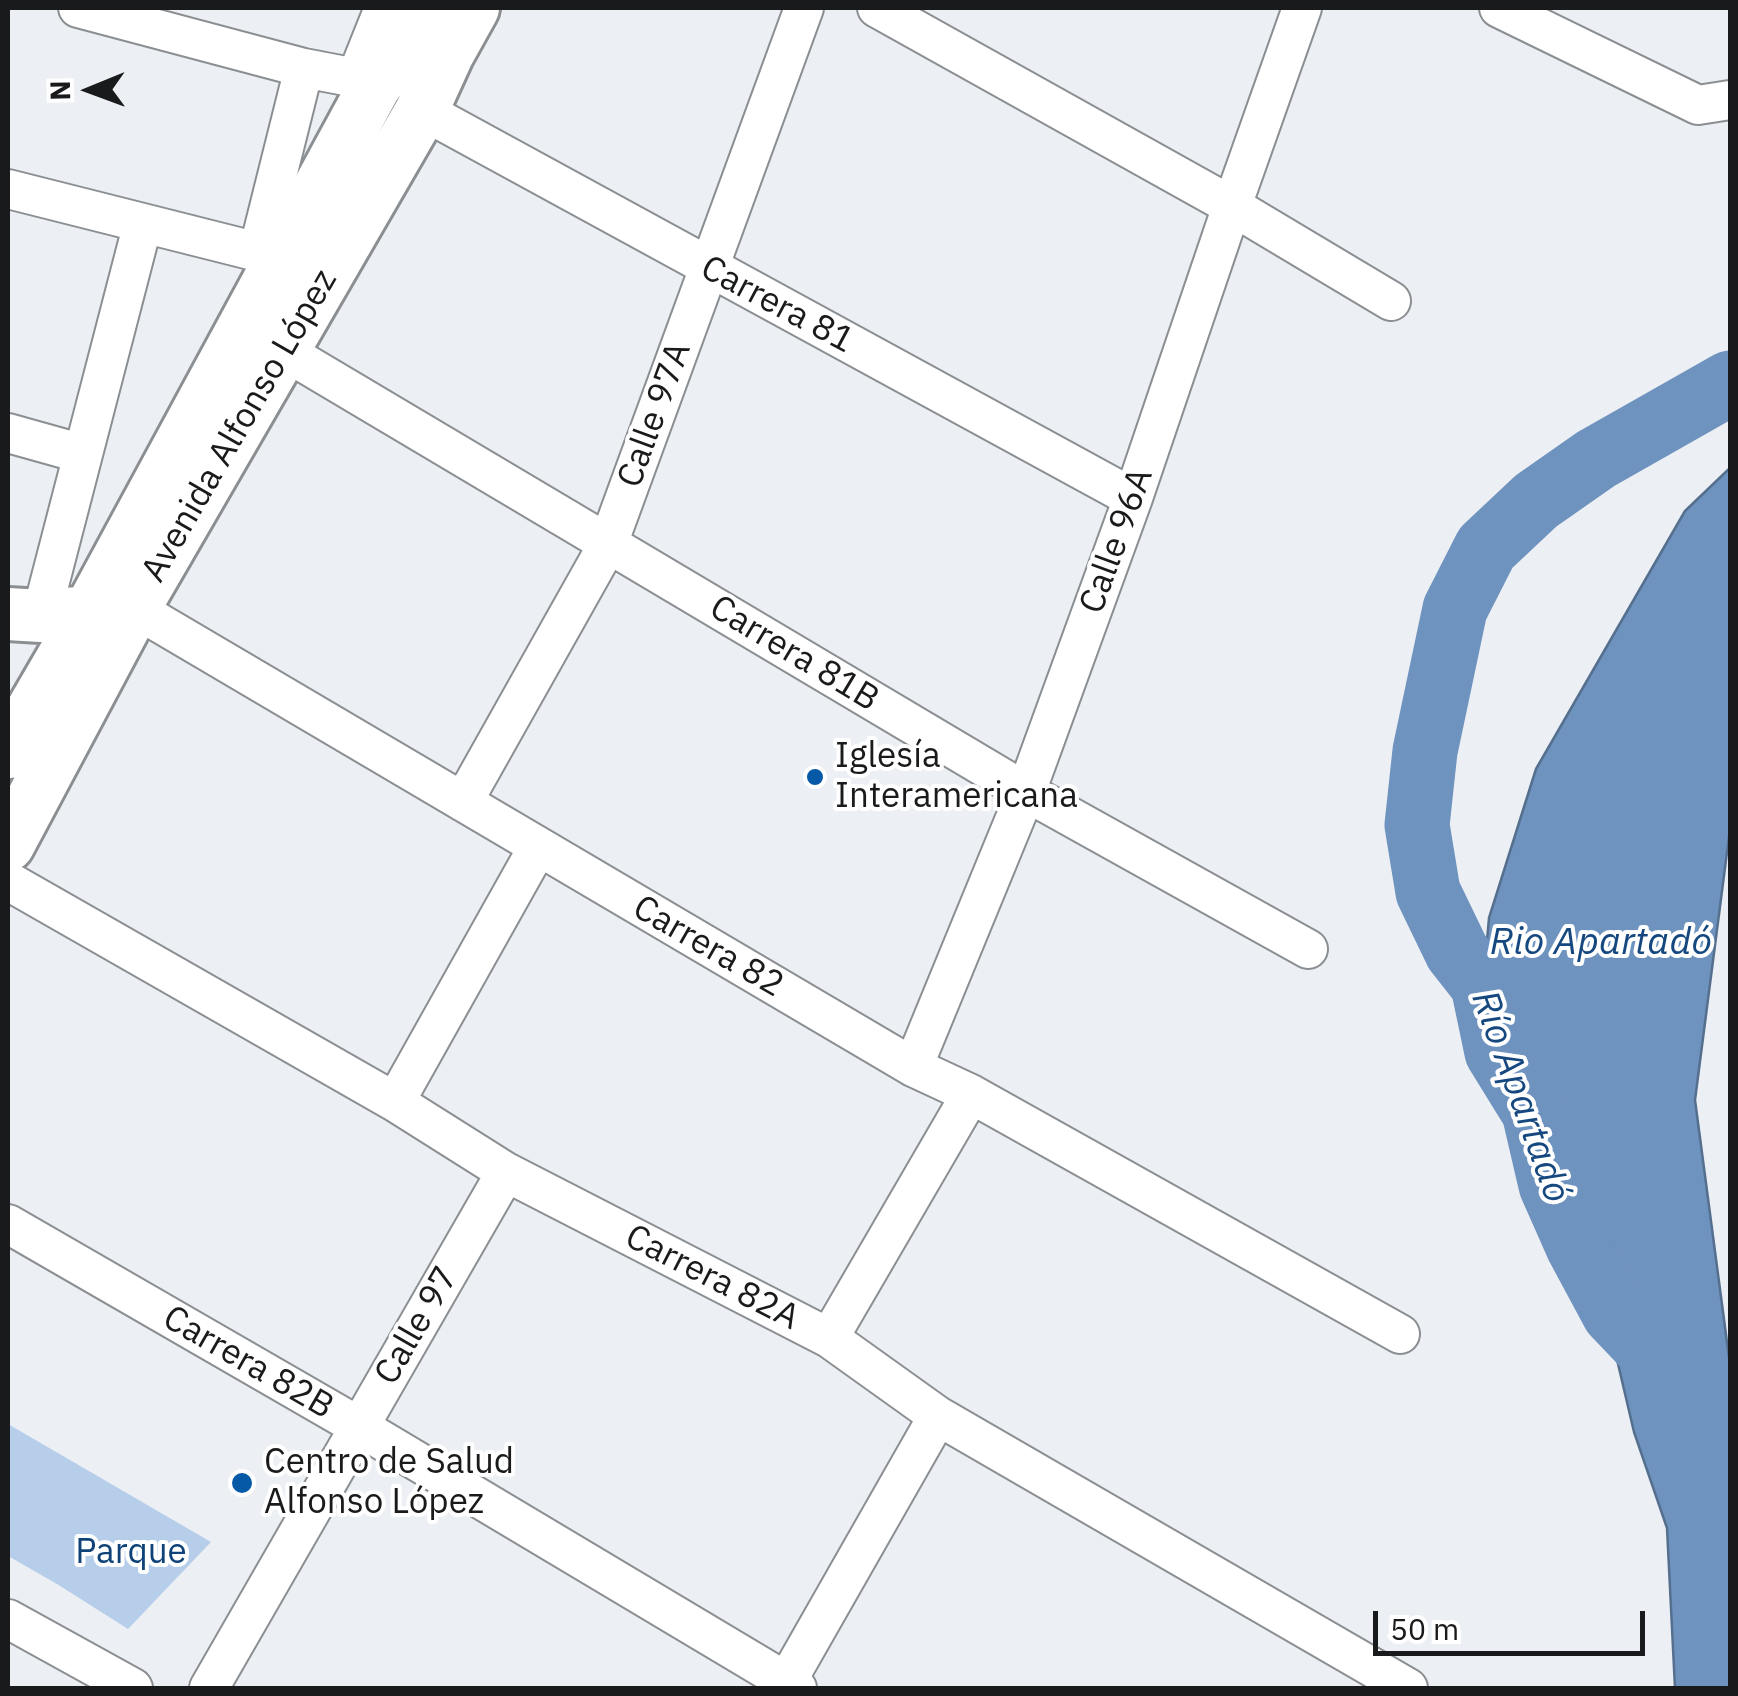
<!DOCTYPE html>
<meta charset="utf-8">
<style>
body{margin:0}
#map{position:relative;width:1738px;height:1696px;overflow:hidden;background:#eceff4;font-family:"IBM Plex Sans",sans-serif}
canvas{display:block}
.frame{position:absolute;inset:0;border:10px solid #191a1b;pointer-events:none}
.north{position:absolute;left:40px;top:40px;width:100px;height:100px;-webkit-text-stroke:8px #fff;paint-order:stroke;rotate:269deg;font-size:28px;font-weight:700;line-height:40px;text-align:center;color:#191a1b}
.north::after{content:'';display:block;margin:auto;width:35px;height:45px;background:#191a1b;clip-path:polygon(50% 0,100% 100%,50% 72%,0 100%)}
.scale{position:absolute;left:1373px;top:1611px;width:272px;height:45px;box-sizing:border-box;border:5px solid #191a1b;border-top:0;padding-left:12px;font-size:30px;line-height:35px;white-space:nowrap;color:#191a1b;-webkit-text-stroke:8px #fff;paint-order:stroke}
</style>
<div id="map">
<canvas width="1738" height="1696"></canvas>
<div class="frame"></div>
<div class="north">N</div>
<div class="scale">50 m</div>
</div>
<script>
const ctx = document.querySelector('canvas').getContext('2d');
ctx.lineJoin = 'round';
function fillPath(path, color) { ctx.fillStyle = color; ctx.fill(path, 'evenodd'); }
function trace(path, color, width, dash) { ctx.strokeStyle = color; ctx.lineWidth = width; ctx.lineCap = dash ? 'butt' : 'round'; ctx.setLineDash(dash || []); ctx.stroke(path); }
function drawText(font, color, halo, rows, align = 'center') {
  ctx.font = font + ' "IBM Plex Sans",sans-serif'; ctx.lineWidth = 8; ctx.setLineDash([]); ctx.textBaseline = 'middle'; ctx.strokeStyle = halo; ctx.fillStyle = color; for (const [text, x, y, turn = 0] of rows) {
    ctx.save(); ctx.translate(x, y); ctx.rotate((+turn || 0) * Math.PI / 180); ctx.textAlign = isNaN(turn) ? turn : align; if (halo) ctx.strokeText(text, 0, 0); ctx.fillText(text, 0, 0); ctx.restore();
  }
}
const green = new Path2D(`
 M8,1424L211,1542L128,1629L57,1584L8,1556Z`);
const water = new Path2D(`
 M1730,468V829L1695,1100L1730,1365V1688H1675L1667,1528L1634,1432L1566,1142L1483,985L1489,918L1536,769L1685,511Z`);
const river = new Path2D(`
 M1654,1355L1614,1313L1578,1246L1551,1185L1534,1112L1497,1052L1483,985L1457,952L1428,892L1417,825L1425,751L1455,609L1486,548L1536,501L1596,459L1730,383`);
const street = new Path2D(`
 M78,8L304,68L356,78L374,87
 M877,8L1232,206L1391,301
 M1499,8L1698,105L1730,100
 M356,78L384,8
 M422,110L1133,498
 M8,189L258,252L280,260
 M258,252L304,68
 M284,351L1026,792L1308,949
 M8,433L83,454
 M134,608L913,1067L971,1094L1400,1334
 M41,616L143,223
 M463,802L608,544L804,8
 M8,881L395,1102L506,1172L829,1338L938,1416L1408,1688
 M913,1067L1026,792L1133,498L1232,206L1302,8
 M395,1102L538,847
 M8,1224L358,1426L797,1688
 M829,1338L971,1094
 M8,1619L133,1688
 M209,1688L506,1172
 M783,1688L938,1416`);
const secondary = new Path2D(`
 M8,614L41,616L116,610
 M8,752L90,611L374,87L415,30L428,8
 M8,845L134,608L422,110L448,53L473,8`);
const markers = [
 [815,777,10,"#0659a7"],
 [242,1483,12,"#0659a7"]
];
const streetNames = [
 ["Carrera 81",777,305,28],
 ["Calle 97A",655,415,-70],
 ["Avenida Alfonso López",240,426,-60],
 ["Calle 96A",1117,541,-70],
 ["Carrera 81B",794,654,31],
 ["Carrera 82",708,947,30],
 ["Carrera 82A",712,1278,27],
 ["Calle 97",417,1326,-60],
 ["Carrera 82B",248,1363,30]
];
const poiNames = [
 ["Iglesía",835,757],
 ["Interamericana",835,797],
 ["Centro de Salud",264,1463],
 ["Alfonso López",264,1503]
];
const parkNames = [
 ["Parque",131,1553]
];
const waterNames = [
 ["Rio Apartadó",1601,943],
 ["Río Apartadó",1520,1097,70]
];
fillPath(green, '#b7ceeb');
fillPath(water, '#6f93bf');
trace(water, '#556f8e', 2.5);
trace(river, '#6f93bf', 65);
trace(street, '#8b8f92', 42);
trace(secondary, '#8b8f92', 58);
trace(street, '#fff', 38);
trace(secondary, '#fff', 52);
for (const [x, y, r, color] of markers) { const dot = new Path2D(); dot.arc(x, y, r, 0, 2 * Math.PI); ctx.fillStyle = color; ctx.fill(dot); trace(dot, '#fff', 4); }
drawText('35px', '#191a1b', '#fff', streetNames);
drawText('35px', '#191a1b', '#fff', poiNames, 'left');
drawText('35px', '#0e4279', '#fff', parkNames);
drawText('italic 38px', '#164880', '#fff', waterNames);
</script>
